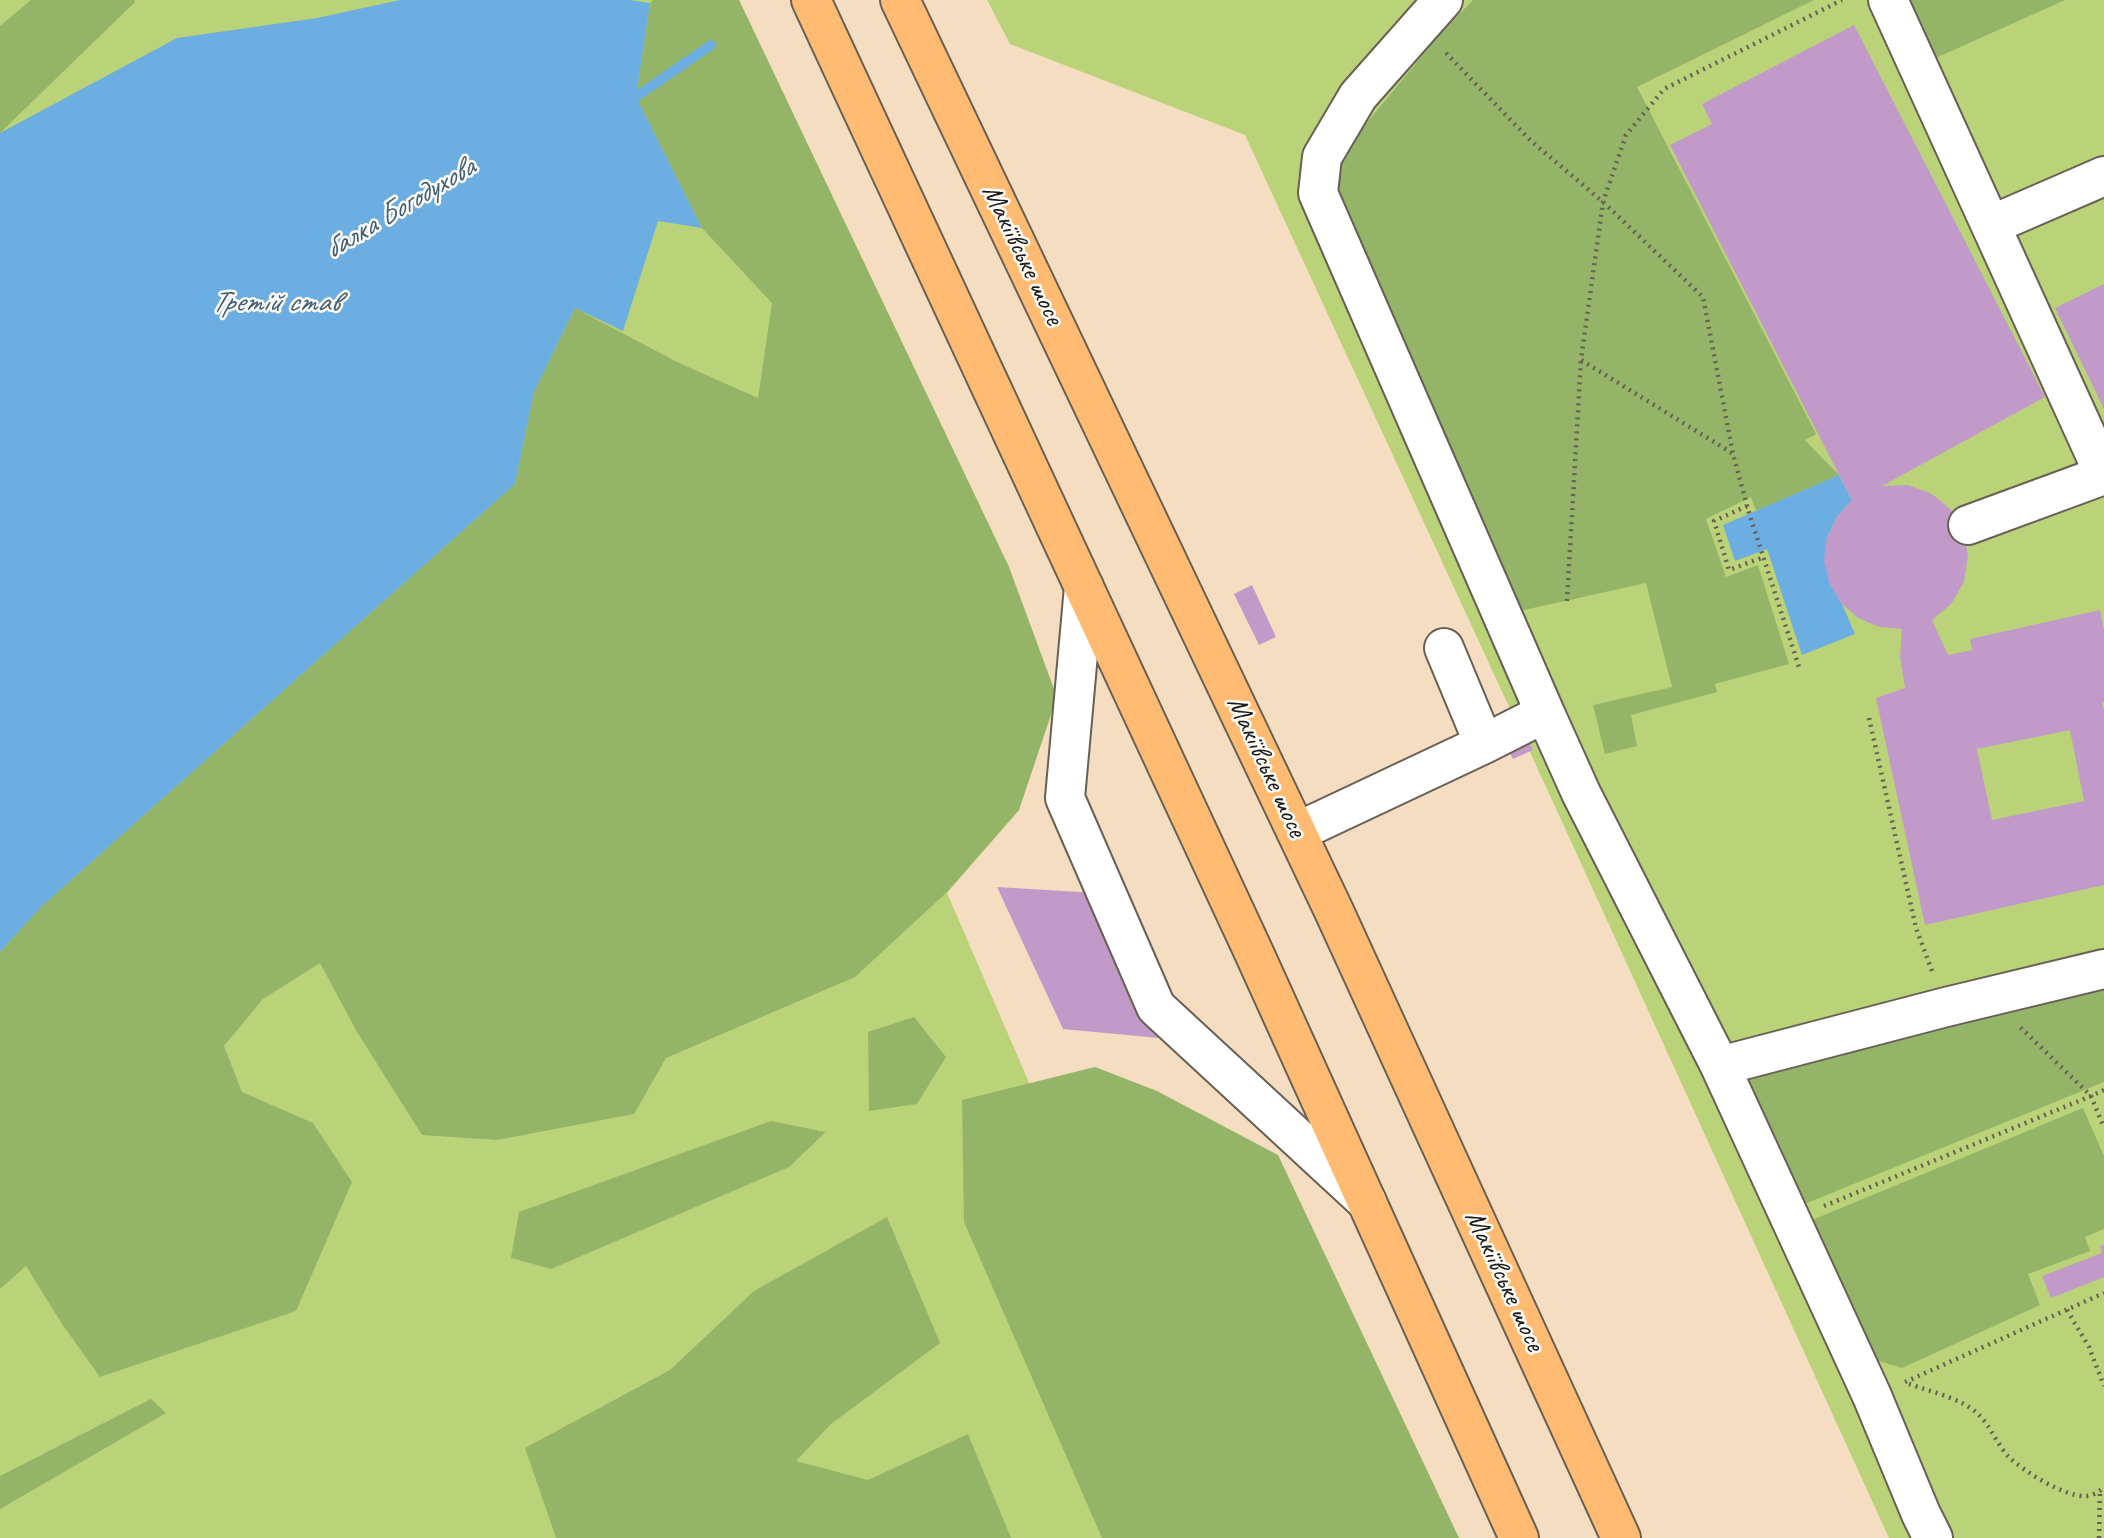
<!DOCTYPE html>
<meta charset="utf-8">
<style>
body{margin:0}
canvas{display:block;background:#f4ddc0}
</style>
<canvas width="2104" height="1538"></canvas>
<script>
const ctx = document.querySelector('canvas').getContext('2d');
ctx.lineJoin = 'round';
function fillPath(path, color) { ctx.fillStyle = color; ctx.fill(path, 'evenodd'); }
function trace(path, color, width, dash) { ctx.strokeStyle = color; ctx.lineWidth = width; ctx.lineCap = dash ? 'butt' : 'round'; ctx.setLineDash(dash || []); ctx.stroke(path); }
function drawText(font, color, halo, rows, align = 'center') {
  ctx.font = font + ' Caveat,sans-serif'; ctx.lineWidth = 5; ctx.setLineDash([]); ctx.textBaseline = 'middle'; ctx.strokeStyle = halo; ctx.fillStyle = color; for (const [text, x, y, turn = 0] of rows) {
    ctx.save(); ctx.translate(x, y); ctx.rotate((+turn || 0) * Math.PI / 180); ctx.textAlign = isNaN(turn) ? turn : align; if (halo) ctx.strokeText(text, 0, 0); ctx.fillText(text, 0, 0); ctx.restore();
  }
}
const green = new Path2D(`
 M0,0H739L1009,567L1019,810L947,893L1034,1094L1249,1538H0Z
 M987,0H2104V1538H1889L1553,802L1245,135L1010,44Z`);
const forest = new Path2D(`
 M31,0H134L135,2L0,133V26Z
 M653,0H739L1009,567L1057,697L1019,810L947,892L855,977L666,1058L634,1114L497,1140L422,1135L357,1032L320,963L263,999L224,1046L242,1092L313,1123L352,1182L296,1311L100,1377L62,1324L26,1266L0,1289V952L41,907L515,484L534,392L575,308L677,362L758,398L772,303L702,228L636,97L650,3Z
 M1473,0H1814L1637,87L1816,434L1805,440L1839,475L1756,511L1751,497L1706,519L1726,577L1758,565L1789,664L1715,684L1717,692L1631,715L1637,746L1605,754L1593,705L1672,687L1646,583L1515,612L1335,194L1338,165L1354,138L1443,31Z
 M1899,0H2065L1927,62Z
 M2104,984V1082L1802,1205L1747,1075Z
 M914,1017L946,1057L917,1104L869,1111L868,1032Z
 M1095,1067L1157,1091L1278,1155L1459,1538H1102L964,1222L962,1100Z
 M2083,1108L2104,1156V1229L2085,1237L2090,1251L2028,1274L2040,1305L1902,1368L1872,1359L1812,1220Z
 M771,1121L826,1132L789,1167L551,1269L511,1258L519,1212Z
 M887,1217L940,1343L831,1424L796,1461L868,1480L968,1434L1011,1538H556L525,1448L670,1370L754,1291Z
 M151,1399L166,1413L0,1509V1476Z`);
const water = new Path2D(`
 M400,0H629L650,3L636,97L702,228L658,221L623,331L575,308L534,392L515,484L41,907L0,952V133L177,38L317,18Z
 M1839,475L1852,500L1837,517L1827,538L1825,560L1830,584L1842,604L1855,634L1802,655L1767,549L1735,561L1723,525Z`);
const stream = new Path2D(`
 M624,105L711,45`);
const building = new Path2D(`
 M1854,25L2045,397L1882,486L1908,485L1932,494L1951,510L1964,532L1968,556L1964,582L1951,604L1932,620L1948,655L1972,650L1970,639L2100,610L2104,630V702L2102,703L2104,711V885L1925,925L1876,698L1905,688L1900,657L1902,629L1879,627L1858,618L1842,604L1830,584L1824,560L1827,538L1837,517L1852,500L1670,145L1712,124L1702,104ZM2070,730L2084,801L1992,820L1977,749Z
 M2104,284V409L2055,308Z
 M1252,585L1276,637L1259,645L1234,594Z
 M1526,734L1533,750L1513,759L1505,744Z
 M997,887L1097,893L1159,1038L1063,1029Z
 M2104,1244V1277L2051,1298L2042,1276L2102,1253L2100,1246Z`);
const path = new Path2D(`
 M1446,53L1531,141L1603,202L1703,297L1733,454L1749,513L1800,670
 M1732,453L1581,360L1603,202L1626,135L1664,89L1842,0
 M1747,506L1714,521L1729,570L1764,557
 M1567,601L1581,360
 M1869,718L1916,928L1932,971
 M2104,1090L2091,1096L2104,1128
 M1824,1206L2091,1096L2020,1027
 M2067,1310L2089,1347L2104,1386
 M1905,1382L2104,1293
 M1909,1384C1929,1391 1963,1399 1978,1414C1991,1426 1997,1445 2009,1457C2023,1471 2065,1497 2085,1496C2092,1496 2099,1492 2104,1487
 M2099,1538L2100,1491`);
const minor = new Path2D(`
 M1443,0L1358,96L1322,157L1318,193L1545,713
 M1888,0L2104,474
 M1991,225L2104,176
 M1968,525L2104,475
 M1084,587L1065,798L1156,1007L1367,1202
 M1484,744L1545,713L1581,793L1720,1066L1946,1007L2104,969
 M1297,832L1484,744L1444,648
 M1720,1066L1872,1396L1921,1514L1933,1538`);
const major = new Path2D(`
 M811,0L1255,955L1519,1538
 M900,0L1333,909L1621,1538`);
const streetNames = [
 ["Макіївське шосе",1022,255,64],
 ["Макіївське шосе",1266,767,65],
 ["Макіївське шосе",1504,1281,65]
];
const waterNames = [
 ["балка Богодухова",400,209,-31],
 ["Третій став",275,303]
];
fillPath(green, '#bbd378');
fillPath(forest, '#94b568');
fillPath(water, '#6caee1');
trace(stream, '#6caee1', 10);
fillPath(building, '#c19aca');
trace(minor, '#686055', 42);
trace(major, '#686055', 42);
trace(path, '#686055', 4.5, [2, 5]);
trace(minor, '#fff', 38);
trace(major, '#febb71', 38);
drawText('28px', '#1c1c1c', '#fdfcf7', streetNames);
drawText('italic 30px', '#405e75', '#fdfcf7', waterNames);
</script>
